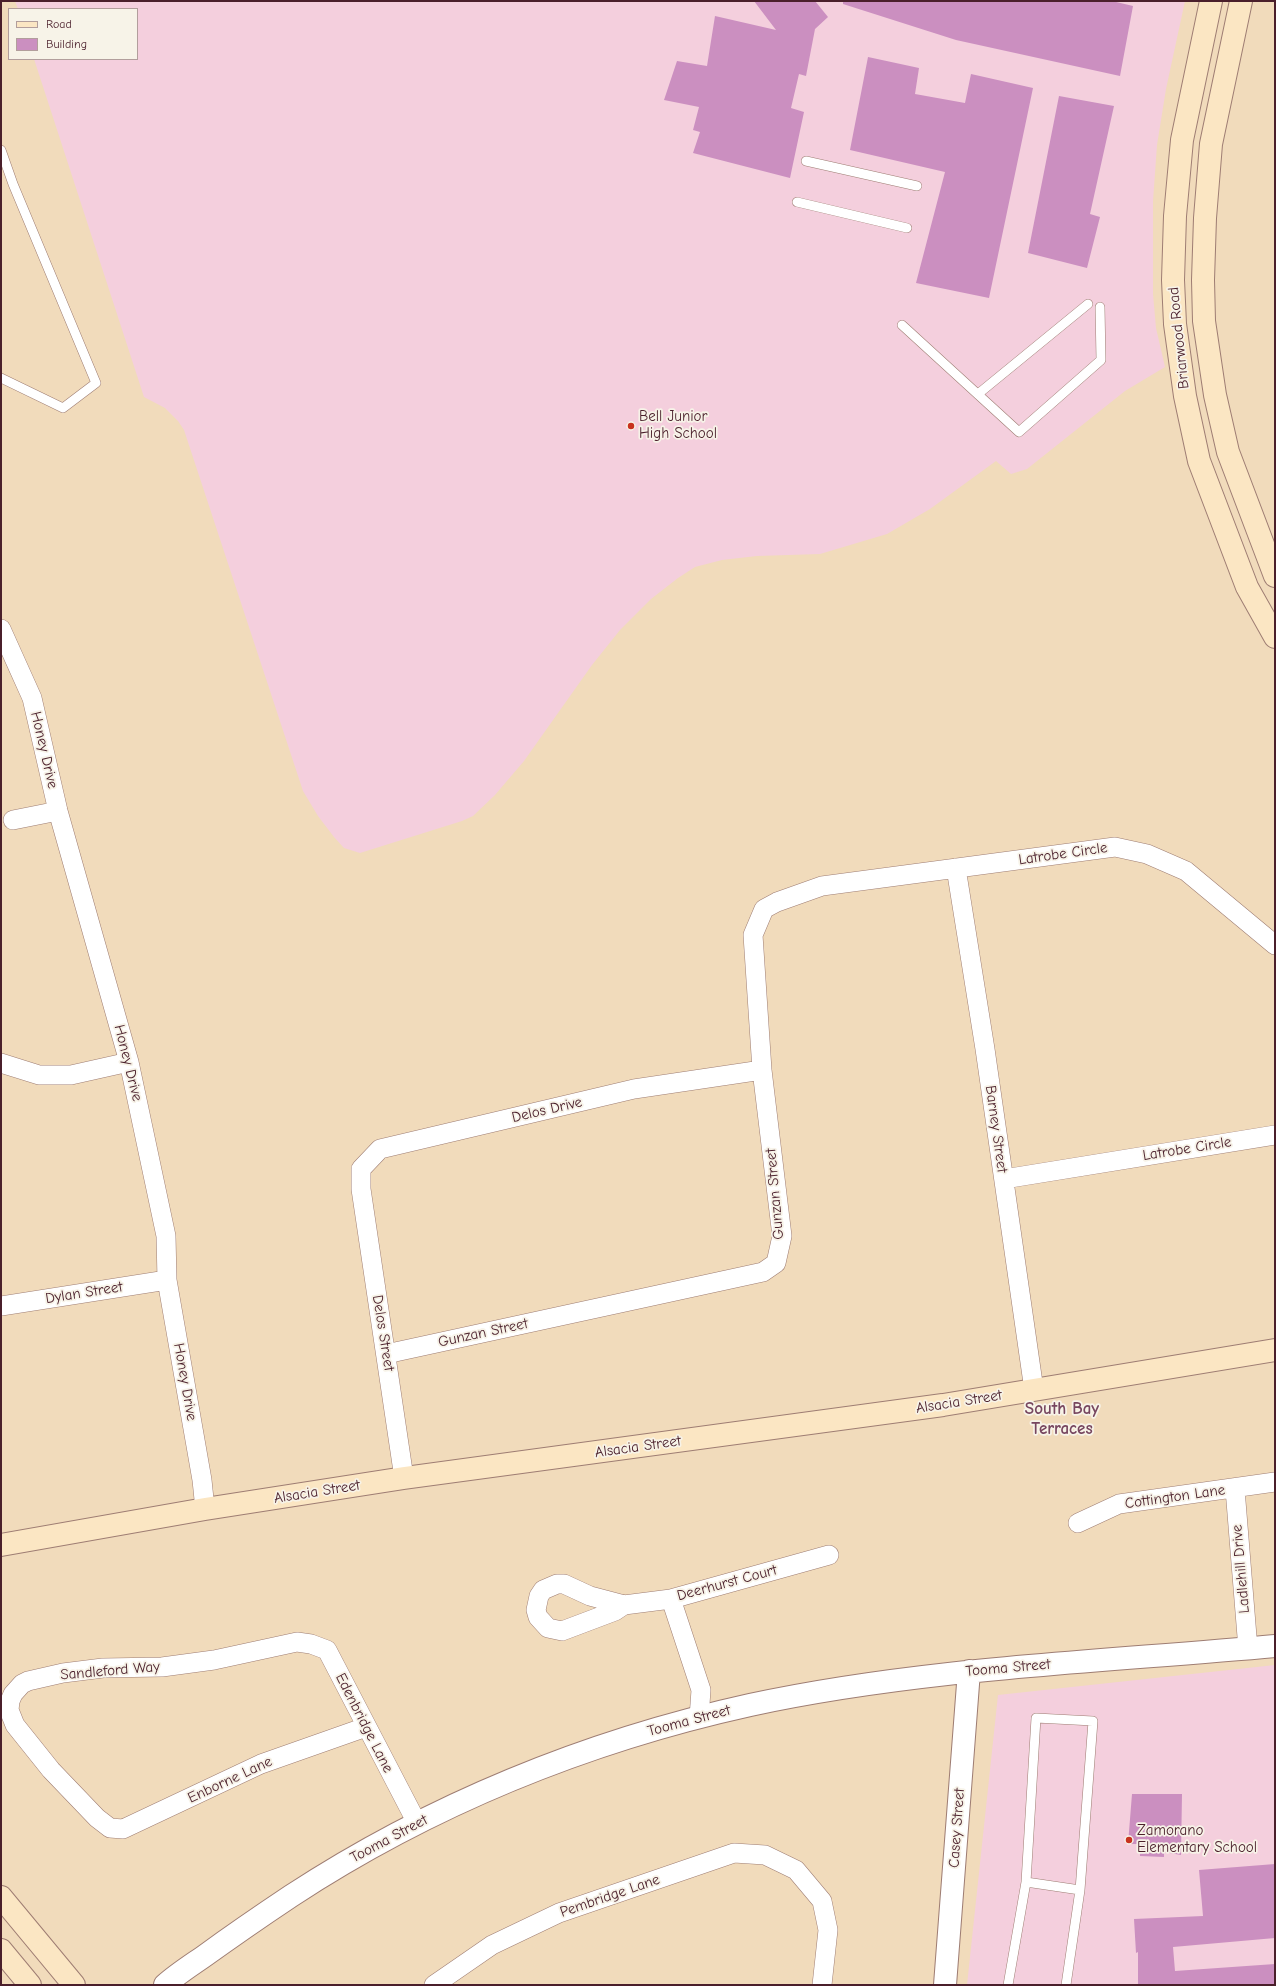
<!DOCTYPE html>
<style>
body{margin:0}
#map{position:relative;width:1276px;height:1986px;overflow:hidden;background:#f1dbbb;font-family:"Comic Neue",sans-serif}
canvas{display:block}
.frame{position:absolute;inset:0;border:2px solid #4a1f2b;pointer-events:none}
.legend{position:absolute;left:8px;top:8px;width:130px;height:52px;box-sizing:border-box;background:#f7f3e8;border:1px solid #b29e9c;margin:0;padding:5px 7px;list-style:none;font-size:12px;color:#4a1f2b}
.legend li{display:flex;align-items:center;gap:8px;height:20px}
.legend b{width:20px;border:1px solid #b29e9c}
</style>
<div id="map">
<canvas width="1276" height="1986"></canvas>
<div class="frame"></div>
<ul class="legend">
<li><b style="height:5px;background:#fbe6c3"></b>Road</li>
<li><b style="height:11px;background:#cb8fc0"></b>Building</li>
</ul>
</div>
<script>
const ctx = document.querySelector('canvas').getContext('2d');
ctx.lineJoin = 'round';
function fillPath(path, color) { ctx.fillStyle = color; ctx.fill(path, 'evenodd'); }
function trace(path, color, width, dash) { ctx.strokeStyle = color; ctx.lineWidth = width; ctx.lineCap = dash ? 'butt' : 'round'; ctx.setLineDash(dash || []); ctx.stroke(path); }
function drawText(font, color, halo, rows, align = 'center') {
  ctx.font = font + ' "Comic Neue",sans-serif'; ctx.lineWidth = 3.5; ctx.setLineDash([]); ctx.textBaseline = 'middle'; ctx.strokeStyle = halo; ctx.fillStyle = color; for (const [text, x, y, turn = 0] of rows) {
    ctx.save(); ctx.translate(x, y); ctx.rotate((+turn || 0) * Math.PI / 180); ctx.textAlign = isNaN(turn) ? turn : align; if (halo) ctx.strokeText(text, 0, 0); ctx.fillText(text, 0, 0); ctx.restore();
  }
}
const built = new Path2D(`
 M15,1H1185L1166,89L1157,145L1153,201V294L1156,328L1165,367L1125,391L1027,469L1011,474L996,461L930,509L887,534L820,554L757,556L722,560L695,567L678,578L651,599L620,630L592,665L524,761L495,795L473,816L462,821L360,853L344,848L334,837L318,816L303,791L184,430L178,421L165,408L144,397L34,59H137V9H18Z
 M1275,1665V1985H967L998,1695Z`);
const building = new Path2D(`
 M754,1H815L828,17L815,29L806,76L799,74L791,108L804,112L790,178L693,153L700,132L693,130L699,107L664,100L677,61L707,66L715,16L776,30Z
 M843,1H1112L1133,6L1120,76L956,40L843,4Z
 M868,57L919,68L915,94L965,103L971,74L1033,88L989,298L916,283L945,172L850,150Z
 M1059,96L1114,106L1090,214L1100,217L1087,268L1028,253Z
 M1132,1794H1182L1181,1855L1164,1852V1857L1140,1856V1844H1128Z
 M1275,1864V1938L1173,1947L1175,1971L1275,1964V1985H1138V1952L1136,1953L1134,1919L1203,1916L1199,1870Z`);
const service = new Path2D(`
 M1,150L13,184L96,383L63,408L1,378
 M806,161L917,186
 M797,202L907,228
 M902,325L1019,432L1101,360L1100,307
 M978,394L1088,304
 M1026,1882L1080,1890
 M1008,1985L1026,1882L1036,1718L1093,1721L1080,1890L1066,1985`);
const minor = new Path2D(`
 M1,629L32,698L58,811L129,1062L166,1236L167,1280L202,1480L205,1509
 M13,820L58,811
 M956,868L985,1049L1034,1390
 M1,1063L39,1075H71L129,1062
 M1004,1179L1275,1135
 M1,1306L167,1280
 M386,1354L763,1272L776,1263L782,1236L762,1070L753,935L764,909L777,902L822,886L1115,847L1147,854L1186,871L1275,945
 M404,1478L361,1189V1169L380,1149L634,1089L762,1070
 M1235,1489L1248,1649
 M1078,1523L1119,1504L1275,1482
 M671,1599L701,1690L699,1718
 M624,1605L590,1596L564,1584H557L543,1590L539,1596L536,1610L538,1617L548,1628L562,1631L615,1611L624,1605L671,1599L829,1555
 M366,1727L261,1764L123,1829L110,1828L97,1818L51,1770L15,1725L9,1710L10,1701L13,1694L22,1684L28,1681L63,1673L103,1668L162,1667L214,1660L297,1642L311,1644L327,1650L417,1823
 M434,1985L492,1945L559,1913L734,1853L765,1855L796,1870L822,1901L828,1930L822,1985`);
const tertiary = new Path2D(`
 M165,1985C176,1975 190,1966 203,1957C232,1936 261,1916 291,1896C430,1805 587,1741 750,1705C922,1668 1100,1662 1275,1646
 M945,1985L969,1671`);
const secondary = new Path2D(`
 M1211,1L1182,140L1175,216L1173,280L1175,324L1185,396L1199,461L1247,587L1275,637
 M1241,1L1211,144L1205,218L1203,280L1204,321L1215,395L1228,452L1275,576
 M1,1545L205,1509L404,1478L943,1405L1275,1350
 M1,1897L74,1985
 M1,1950L30,1985`);
const markers = [
 [631,426,4,"#c8321e"],
 [1129,1840,4,"#c8321e"]
];
const streetNames = [
 ["Briarwood Road",1179,338,-96],
 ["Honey Drive",44,750,77],
 ["Latrobe Circle",1063,854,-8],
 ["Honey Drive",128,1063,76],
 ["Delos Drive",547,1110,-13],
 ["Barney Street",996,1129,82],
 ["Latrobe Circle",1187,1149,-9],
 ["Gunzan Street",775,1194,-95],
 ["Dylan Street",84,1293,-9],
 ["Delos Street",383,1333,81],
 ["Gunzan Street",483,1333,-12],
 ["Honey Drive",185,1382,80],
 ["Alsacia Street",959,1402,-9],
 ["Alsacia Street",638,1447,-8],
 ["Alsacia Street",317,1492,-9],
 ["Cottington Lane",1175,1497,-8],
 ["Ladlehill Drive",1241,1569,-95],
 ["Deerhurst Court",727,1583,-15],
 ["Tooma Street",1008,1668,-5],
 ["Sandleford Way",110,1671,-5],
 ["Tooma Street",689,1721,-15],
 ["Edenbridge Lane",364,1723,63],
 ["Enborne Lane",230,1780,-25],
 ["Casey Street",957,1828,-86],
 ["Tooma Street",389,1839,-28],
 ["Pembridge Lane",610,1896,-19]
];
const poiNames = [
 ["Bell Junior",639,417],
 ["High School",639,434],
 ["Zamorano",1137,1831],
 ["Elementary School",1137,1848]
];
const quarterNames = [
 ["South Bay",1062,1409],
 ["Terraces",1062,1429]
];
fillPath(built, '#f4cfdd');
fillPath(building, '#cb8fc0');
trace(service, '#9e7d73', 10);
trace(minor, '#9e7d73', 20);
trace(tertiary, '#9e7d73', 24);
trace(secondary, '#9e7d73', 24);
trace(service, '#fff', 9);
trace(minor, '#fff', 19);
trace(tertiary, '#fff', 22);
trace(secondary, '#fbe6c3', 22);
for (const [x, y, r, color] of markers) { const dot = new Path2D(); dot.arc(x, y, r, 0, 2 * Math.PI); ctx.fillStyle = color; ctx.fill(dot); trace(dot, '#f7f3e8', 1.5); }
drawText('15px', '#4a1f2b', '#f7f3e8', streetNames);
drawText('15px', '#4a1f2b', '#f7f3e8', poiNames, 'left');
drawText('bold 17px', '#77465f', '#f7f3e8', quarterNames);
</script>
